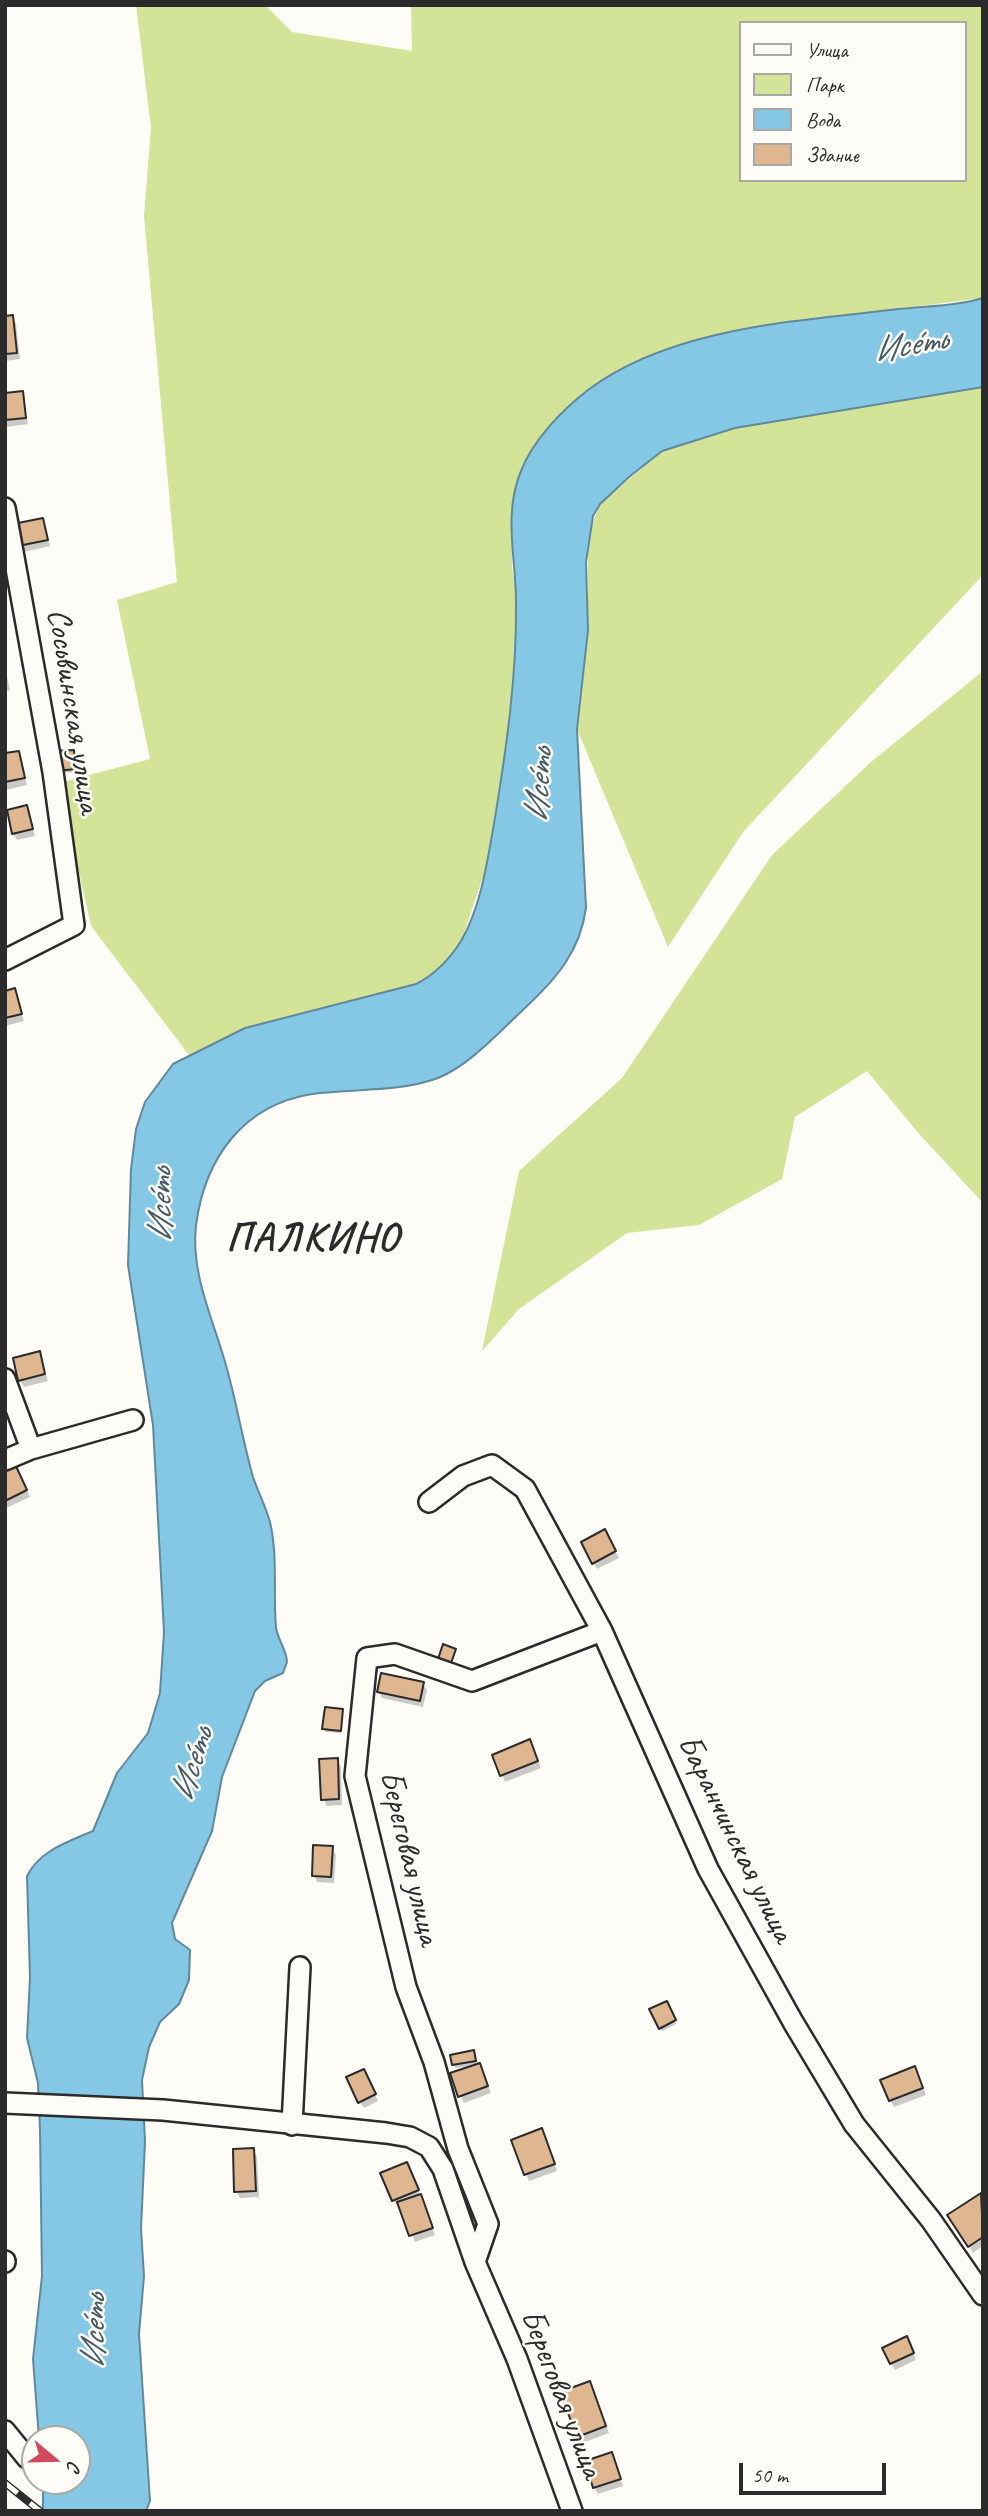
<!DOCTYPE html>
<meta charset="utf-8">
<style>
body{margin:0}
#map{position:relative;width:988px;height:2516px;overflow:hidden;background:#fdfcf7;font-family:Caveat,sans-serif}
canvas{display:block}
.frame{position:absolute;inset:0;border:7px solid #2b2b2b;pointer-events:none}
.legend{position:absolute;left:739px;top:21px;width:228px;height:161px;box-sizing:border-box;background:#fdfcf7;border:2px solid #a9a8a5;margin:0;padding:9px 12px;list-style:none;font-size:21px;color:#2b2b2b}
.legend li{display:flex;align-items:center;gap:14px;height:35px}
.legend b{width:35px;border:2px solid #a9a8a5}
.north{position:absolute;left:21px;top:2425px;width:70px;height:70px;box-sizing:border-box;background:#fdfcf7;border:2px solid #a9a8a5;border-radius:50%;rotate:109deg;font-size:19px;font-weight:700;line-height:28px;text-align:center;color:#2b2b2b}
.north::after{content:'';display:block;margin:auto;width:24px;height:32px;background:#d1495b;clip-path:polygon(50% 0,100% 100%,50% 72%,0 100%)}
.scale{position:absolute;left:739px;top:2463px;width:147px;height:32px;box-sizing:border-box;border:4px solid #2b2b2b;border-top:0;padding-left:9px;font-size:21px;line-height:24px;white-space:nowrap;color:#2b2b2b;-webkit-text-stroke:5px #fdfcf7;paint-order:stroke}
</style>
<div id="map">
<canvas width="988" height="2516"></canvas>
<div class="frame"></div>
<ul class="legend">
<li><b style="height:9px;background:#fdfcf7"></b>Улица</li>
<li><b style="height:19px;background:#d3e498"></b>Парк</li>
<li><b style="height:19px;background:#85c8e6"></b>Вода</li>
<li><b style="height:19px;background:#deb68f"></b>Здание</li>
</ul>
<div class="north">С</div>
<div class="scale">50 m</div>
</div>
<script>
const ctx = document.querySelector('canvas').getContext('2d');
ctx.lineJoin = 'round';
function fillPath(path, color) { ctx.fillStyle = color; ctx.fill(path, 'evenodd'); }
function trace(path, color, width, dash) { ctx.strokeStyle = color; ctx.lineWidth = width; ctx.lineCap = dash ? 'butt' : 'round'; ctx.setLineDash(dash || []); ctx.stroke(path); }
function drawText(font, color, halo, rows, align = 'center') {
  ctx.font = font + ' Caveat,sans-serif'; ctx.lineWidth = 5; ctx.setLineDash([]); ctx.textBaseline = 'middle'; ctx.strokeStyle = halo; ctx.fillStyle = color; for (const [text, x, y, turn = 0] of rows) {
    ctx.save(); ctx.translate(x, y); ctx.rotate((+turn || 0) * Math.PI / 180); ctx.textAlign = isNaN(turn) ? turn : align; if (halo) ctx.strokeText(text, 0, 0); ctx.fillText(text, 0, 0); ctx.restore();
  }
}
const green = new Path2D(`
 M136,5H265L292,32L412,51L411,5H983V298L769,325L724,334L521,471L512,507V568L517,600L510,730L485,871L462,939L433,976L416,984L245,1028L189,1055L91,926L59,783L150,759L117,600L177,582L144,216L151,128ZM741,23H965V180H741Z
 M983,387V575L743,832L668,947L577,729L588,630V536L600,504L662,451L735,428Z
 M983,671V1203L920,1135L867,1071L795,1117L782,1179L699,1225L627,1233L519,1309L482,1351L519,1171L622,1078L772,855L871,762Z`);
const water = new Path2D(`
 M983,298V387L735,428L662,451L629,477L600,504L593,516L586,562L588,630L577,729L586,908C580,952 556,979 524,1009C499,1032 470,1065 438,1078C396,1093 355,1088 312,1094C243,1105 205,1158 196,1225C190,1275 215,1323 227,1369C237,1405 243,1442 253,1477C258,1492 266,1507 270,1522C278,1556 273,1593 276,1628C278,1640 287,1651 287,1662L283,1673L265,1681L255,1691L222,1777L212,1831L172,1923L175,1939L190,1950L189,1980L179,2004L160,2022L149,2047L142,2080L145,2141L141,2229L144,2276L139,2334L150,2501L146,2511H43V2481H77V2439H39L33,2359L42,2276L40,2130L38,2083L27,2038L30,1978L27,1876C40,1850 68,1842 93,1831L117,1773L148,1733L160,1693L164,1632L153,1425L128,1265L131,1169L136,1129L145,1102L173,1064L245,1028L416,984C436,974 449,960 461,941C481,907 487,862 494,824C506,751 517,677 516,602C516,558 503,514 521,471C533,440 562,410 588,390C672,327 799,321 899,309C926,306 957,306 983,298Z`);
const shadow = new Path2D(`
 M12,317L16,324L20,359L5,361V318Z
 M22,393L28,424L7,427L5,394Z
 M42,520L50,546L24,552L20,546Z
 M5,668L10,690L5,691Z
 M73,751L76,772L60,773Z
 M18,753L27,785L5,790V755Z
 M26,807L35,836L17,840L13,833Z
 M14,990L24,1021L5,1026V992Z
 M39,1353L48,1381L24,1387L20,1380Z
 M5,1470L18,1473L30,1497L6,1508Z
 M604,1532L619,1558L597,1569L583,1543Z
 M423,1684L427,1690L423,1707L382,1698L378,1691Z
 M342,1711L341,1733L326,1732L324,1729Z
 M533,1748L541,1768L505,1782L494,1756Z
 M337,1760L341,1767L342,1805L327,1806L323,1799Z
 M332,1848L336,1855L334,1883L317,1882L314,1875Z
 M666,2003L676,2024L662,2031L652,2010Z
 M475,2055L491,2093L464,2103L452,2075L475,2066L455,2068L452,2056Z
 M918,2075L926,2095L894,2107L890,2100Z
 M367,2078L378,2101L364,2108L360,2102Z
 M545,2137L557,2171L529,2181L513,2141Z
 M253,2150L257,2157L259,2197L240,2198L236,2191Z
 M410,2170L435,2235L415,2242L401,2206L398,2207L394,2201L383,2174Z
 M980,2195L983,2246L973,2253L949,2215Z
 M910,2345L916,2360L895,2370L891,2363Z
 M593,2390L609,2433L582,2443L578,2436Z
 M611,2454L623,2486L598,2494L594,2487Z`);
const building = new Path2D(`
 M13,315L17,353L5,354V316Z
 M23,391L26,418L5,420V393Z
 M43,518L48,540L18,546L13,524Z
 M74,750L76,769L56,771L54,751Z
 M19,751L25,778L5,782V753Z
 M27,805L33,829L12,834L7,810Z
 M15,988L22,1014L5,1018V991Z
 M40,1351L45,1374L18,1381L13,1358Z
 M15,1464L27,1490L5,1501V1468Z
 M605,1529L616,1551L592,1564L581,1542Z
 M443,1644L456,1649L450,1666L437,1662Z
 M381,1673L424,1682L420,1701L377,1692Z
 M325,1707L343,1709L341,1731L322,1729Z
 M530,1739L538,1761L500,1776L492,1755Z
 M338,1758L339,1799L321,1800L319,1759Z
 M313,1845L333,1846L331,1877L312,1876Z
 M667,2001L676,2020L659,2029L649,2009Z
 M474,2050L476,2061L452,2065L450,2055Z
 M480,2063L488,2086L458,2097L450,2073Z
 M915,2066L923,2088L889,2101L880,2080Z
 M364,2069L376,2094L358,2103L346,2077Z
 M542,2128L555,2164L524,2175L511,2140Z
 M254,2148L256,2191L234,2192L233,2149Z
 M407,2162L419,2190L392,2201L380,2173Z
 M981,2193L983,2237L968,2247L947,2215Z
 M421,2194L433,2228L409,2236L397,2202Z
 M907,2336L914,2353L890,2364L882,2348Z
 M590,2381L606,2426L577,2437L560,2392Z
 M612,2452L621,2479L593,2488L585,2461Z`);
const minor = new Path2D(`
 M5,508L53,772L74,925L5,960
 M5,1379L31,1449
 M5,1460L31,1449L133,1420
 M429,1502L463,1476L492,1465L525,1489L602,1631L708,1869L793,2022L854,2124L931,2220L983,2295
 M5,2103L163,2110L386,2133L410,2137L429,2147L443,2169L475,2262L517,2359L572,2511
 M292,2125L300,1967
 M5,2261V2262
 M475,2262L488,2224L458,2149L434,2062L406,1987L355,1776L367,1658L395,1654L472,1681L602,1631
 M5,2431L27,2458`);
const rail = new Path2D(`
 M5,2483L40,2511`);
const streetNames = [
 ["Сосьвинская улица",73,711,81],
 ["Баранчинская улица",735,1839,64],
 ["Береговая улица",409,1858,77],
 ["Береговая улица",561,2394,69]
];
const waterNames = [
 ["Исе́ть",910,346,-10],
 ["Исе́ть",540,786,-86],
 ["Исе́ть",162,1206,-90],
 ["Исе́ть",193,1765,-73],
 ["Исе́ть",95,2332,-89]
];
const districtNames = [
 ["ПАЛКИНО",313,1240]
];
fillPath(green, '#d3e498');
fillPath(water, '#85c8e6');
trace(water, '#61899b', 2);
fillPath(shadow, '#0003');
fillPath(building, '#deb68f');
trace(building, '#2b2b2b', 2);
trace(minor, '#2b2b2b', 24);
trace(minor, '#fdfcf7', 19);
trace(rail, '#2b2b2b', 8);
trace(rail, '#fdfcf7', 5, [16]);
drawText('33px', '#2b2b2b', '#fdfcf7', streetNames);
drawText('italic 35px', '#465a63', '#fdfcf7', waterNames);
ctx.letterSpacing = '2px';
drawText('bold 40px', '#2b2b2b', '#fdfcf7', districtNames);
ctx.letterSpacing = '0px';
</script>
